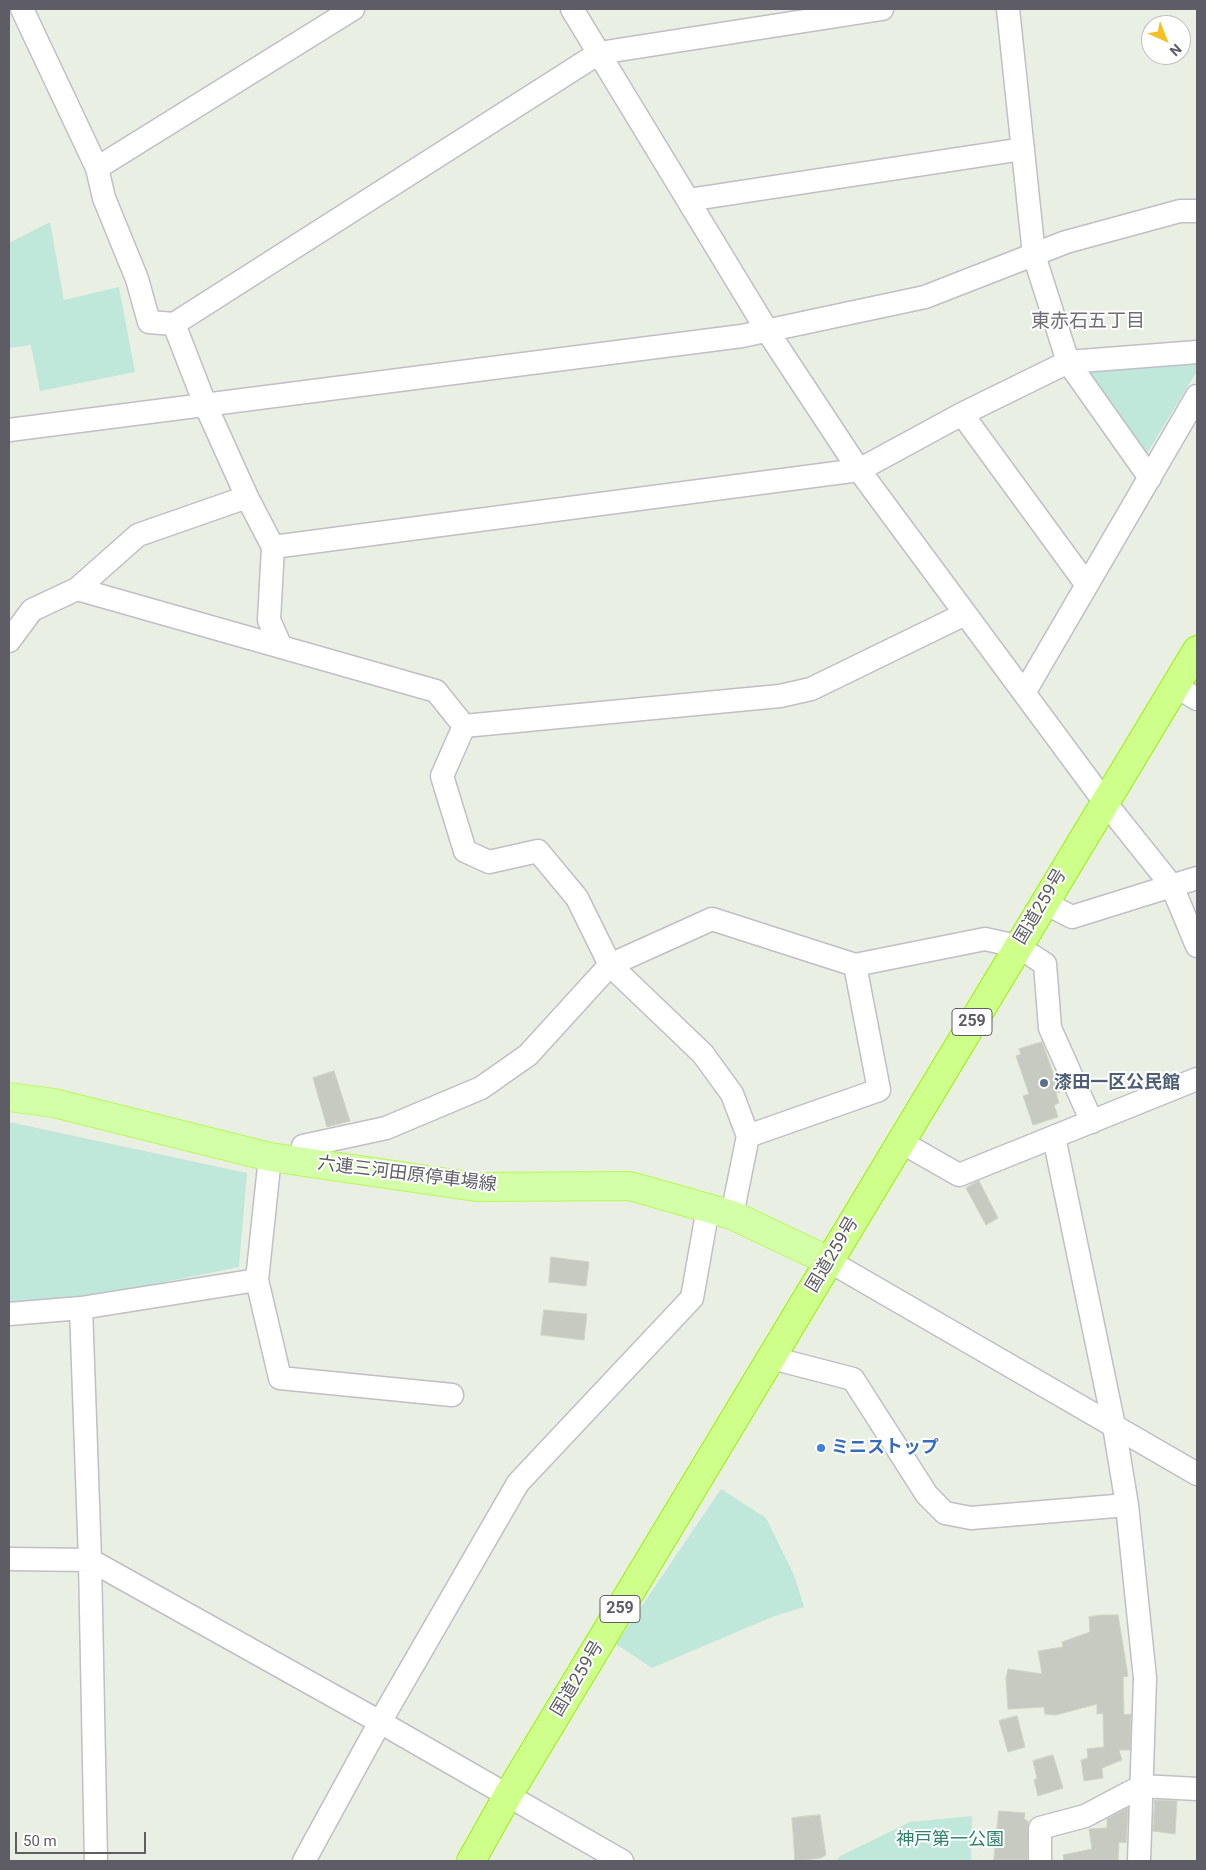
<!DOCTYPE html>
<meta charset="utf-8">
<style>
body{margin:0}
#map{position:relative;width:1206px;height:1870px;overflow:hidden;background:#eaefe4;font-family:Roboto,sans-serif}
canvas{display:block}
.frame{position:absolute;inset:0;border:10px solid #5e5c65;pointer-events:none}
.north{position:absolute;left:1141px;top:15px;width:50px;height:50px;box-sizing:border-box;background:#fff;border:1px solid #bfbec1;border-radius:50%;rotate:136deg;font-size:14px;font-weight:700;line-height:20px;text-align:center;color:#5e5c65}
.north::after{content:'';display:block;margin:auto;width:18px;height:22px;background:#f3c126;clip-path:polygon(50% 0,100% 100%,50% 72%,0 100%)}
.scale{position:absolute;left:15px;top:1832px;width:131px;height:22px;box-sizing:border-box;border:2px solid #5e5c65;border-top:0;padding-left:6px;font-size:15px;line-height:18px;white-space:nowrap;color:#5e5c65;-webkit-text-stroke:4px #fff;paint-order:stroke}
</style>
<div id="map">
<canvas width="1206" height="1870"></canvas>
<div class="frame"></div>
<div class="north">N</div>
<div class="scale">50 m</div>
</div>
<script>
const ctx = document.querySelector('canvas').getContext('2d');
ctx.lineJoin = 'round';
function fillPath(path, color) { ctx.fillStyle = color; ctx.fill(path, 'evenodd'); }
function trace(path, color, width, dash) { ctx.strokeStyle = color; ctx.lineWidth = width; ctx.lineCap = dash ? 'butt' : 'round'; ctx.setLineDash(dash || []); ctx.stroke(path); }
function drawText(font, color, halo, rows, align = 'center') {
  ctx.font = font + ' Roboto,"Noto Sans JP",sans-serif'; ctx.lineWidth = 4; ctx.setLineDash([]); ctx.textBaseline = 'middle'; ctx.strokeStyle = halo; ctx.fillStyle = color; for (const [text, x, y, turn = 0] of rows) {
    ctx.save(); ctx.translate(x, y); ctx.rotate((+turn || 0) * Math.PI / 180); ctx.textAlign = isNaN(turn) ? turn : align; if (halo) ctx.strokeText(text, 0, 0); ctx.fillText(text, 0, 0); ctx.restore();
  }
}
const green = new Path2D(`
 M50,222L64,300L119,287L135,372L40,391L31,345L9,348V243Z
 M1197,358V371L1146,455L1078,368Z
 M9,1122L247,1173L239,1267L80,1299L9,1303Z
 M721,1489L766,1518L794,1575L804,1607L772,1617L652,1668L616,1644Z
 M972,1816L971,1861H836L840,1856L910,1822Z`);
const building = new Path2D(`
 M1042,1042L1060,1092L1056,1093L1059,1103L1054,1105L1058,1117L1033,1125L1023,1096L1029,1094L1016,1056L1021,1054L1019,1049Z
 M334,1071L350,1121L327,1127L313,1078Z
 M979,1181L998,1218L986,1225L966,1188Z
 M551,1257L589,1262L586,1286L549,1282Z
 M544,1310L587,1314L584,1340L541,1335Z
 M1102,1615H1118L1128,1676L1123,1677L1124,1715L1131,1714L1130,1750H1119L1122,1760L1102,1768L1103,1778L1084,1781L1081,1760L1088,1758L1087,1749L1104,1747L1103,1713L1097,1714V1704L1056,1715L1045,1714L1044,1707L1008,1709L1006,1678L1008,1669L1042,1674L1038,1651L1063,1647L1062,1642L1090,1632L1089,1617Z
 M1017,1716L1025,1747L1008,1752L999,1721Z
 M1053,1755L1063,1788L1038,1796L1034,1780L1037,1778L1033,1761Z
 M1155,1800L1177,1801L1175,1834L1153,1831Z
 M1128,1808L1126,1843L1119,1842L1118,1861H1064L1063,1855L1092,1849L1089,1829L1107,1828V1819Z
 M999,1811L1025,1813L1024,1819L1028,1821L1027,1860H994Z
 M820,1815L826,1855L821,1858L795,1861L792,1818Z`);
const minor = new Path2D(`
 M22,9L97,168L104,198L137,279L149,322L174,324L599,53L882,9
 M572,9L768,332L859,470L1104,801L1172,886L1197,946
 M1008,9L1034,255L1068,362L1150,478
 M97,168L353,9
 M688,200L1023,149
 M174,324L205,404L247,497L273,547L269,620L281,647
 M962,414L1087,585
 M9,430L742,336L925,297L1066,242L1180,211H1197
 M273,547L859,470L962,414L1068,362L1197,352
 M77,589L436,691L464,726
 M9,641L32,610L77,589L138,535L247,497
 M1175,686L1197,699
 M1024,693L1197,396
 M464,726L442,776L465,851L489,862L538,851L577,898L610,965L703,1054L732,1094L748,1136L732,1215
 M464,726L780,696L811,689L965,614
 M1043,902L1072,917L1197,878
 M748,1136L879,1090L855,965
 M1054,1137L1114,1426L1127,1505L1145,1678L1139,1861
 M901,1142L959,1175L1197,1079
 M302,1162L303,1146L386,1128L481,1088L528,1055L610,965L712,919L855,965L985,939L1017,946L1045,964L1050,1028L1092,1122
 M829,1261L1197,1474
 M257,1280L280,1378L452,1395
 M81,1308L90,1560L96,1861
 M9,1314L81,1308L257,1280L270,1157
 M772,1358L853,1379L927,1495L945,1513L971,1518L1127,1505
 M9,1559L90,1560L380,1722L622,1861
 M304,1861L380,1722L518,1483L692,1298L708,1208
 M1040,1861V1828L1085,1816L1142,1786L1197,1789`);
const major = new Path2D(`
 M9,1097L54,1103L270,1157L476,1187L630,1186L732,1215L829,1261`);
const highway = new Path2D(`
 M471,1861L508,1795L1197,650`);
const markers = [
 [1044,1083,5,"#5c6f8a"],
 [821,1448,5,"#3f7fe0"]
];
const shields = [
 [972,1022,40],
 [620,1609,40]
];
const shieldNames = [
 ["259",972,1022],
 ["259",620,1609]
];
const streetNames = [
 ["国道259号",1041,907,-59],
 ["六連三河田原停車場線",407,1175,7],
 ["国道259号",833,1255,-59],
 ["国道259号",578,1679,-59]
];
const serviceNames = [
 ["漆田一区公民館",1054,1083]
];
const shopNames = [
 ["ミニストップ",831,1448]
];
const parkNames = [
 ["神戸第一公園",950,1840]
];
const neighbourhoodNames = [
 ["東赤石五丁目",1088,322]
];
fillPath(green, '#bfe8db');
fillPath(building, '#c7cac0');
trace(building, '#ced4c2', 1);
trace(minor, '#c0bec6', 25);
trace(major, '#b7f953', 30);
trace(highway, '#9af300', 30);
trace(minor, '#fff', 22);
trace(major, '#d3ffa9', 28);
trace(highway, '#ceff8b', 28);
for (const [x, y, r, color] of markers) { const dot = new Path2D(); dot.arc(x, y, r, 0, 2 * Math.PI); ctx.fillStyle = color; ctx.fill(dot); trace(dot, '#fff', 2); }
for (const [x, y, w] of shields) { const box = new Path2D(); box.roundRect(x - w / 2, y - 13.5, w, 27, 4); ctx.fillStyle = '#fff'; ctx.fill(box); trace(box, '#5e5c65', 1); }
drawText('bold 16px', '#5e5c65', null, shieldNames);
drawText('18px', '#5e5c65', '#fff', streetNames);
drawText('bold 18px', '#4e5e75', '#fff', serviceNames, 'left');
drawText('bold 18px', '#366cbe', '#fff', shopNames, 'left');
drawText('18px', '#2f826b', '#fff', parkNames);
drawText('19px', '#6f6d78', '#fff', neighbourhoodNames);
</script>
